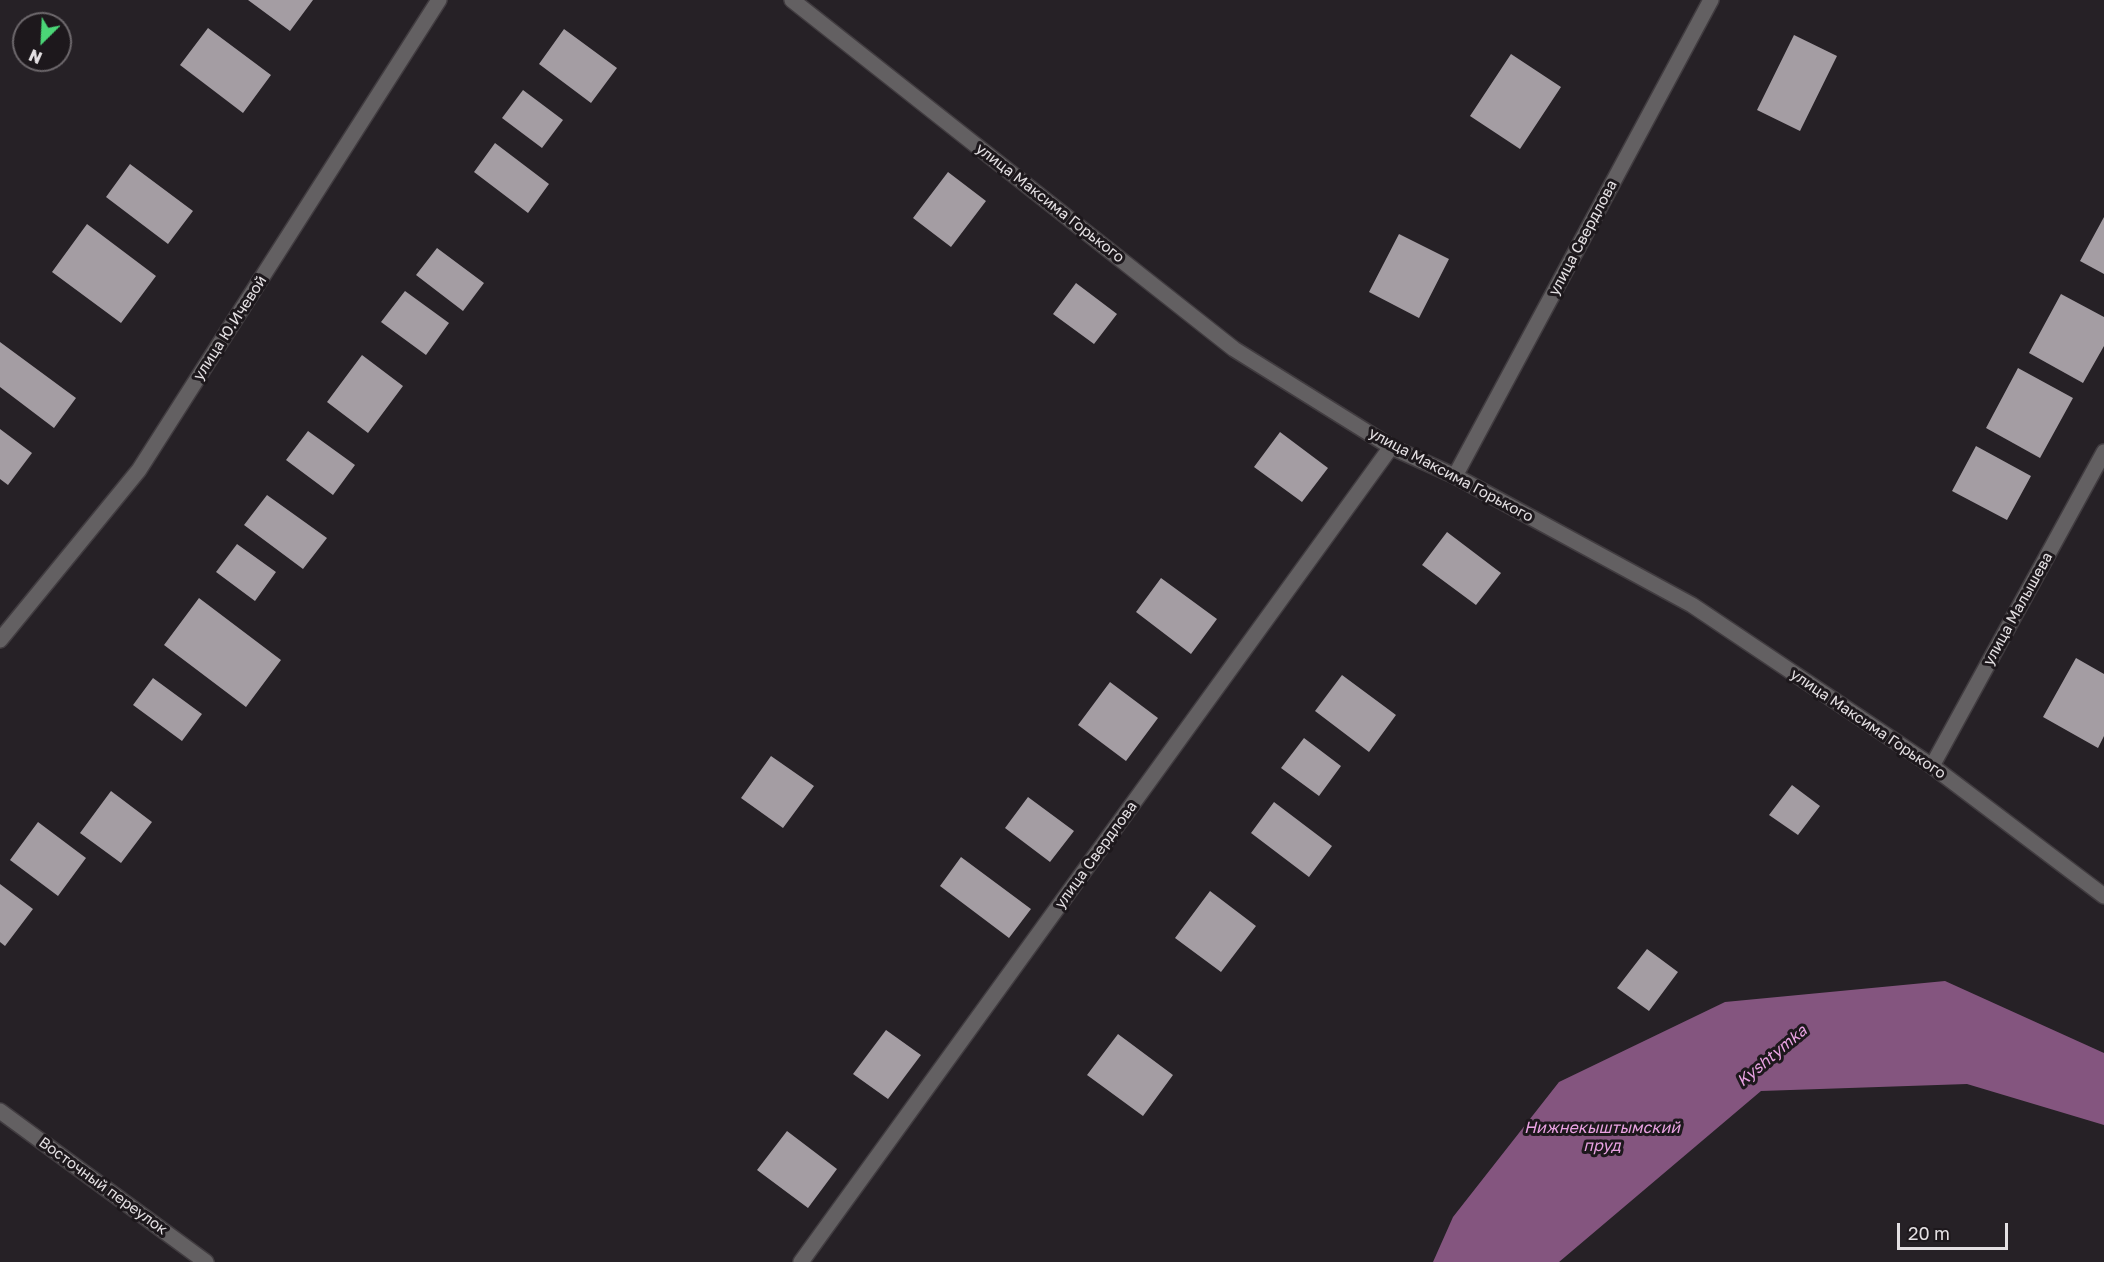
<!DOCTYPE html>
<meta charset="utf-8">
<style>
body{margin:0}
#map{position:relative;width:2104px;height:1262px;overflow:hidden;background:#262126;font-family:"Golos Text",sans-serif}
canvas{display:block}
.north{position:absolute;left:12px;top:12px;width:60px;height:60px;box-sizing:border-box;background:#1d181c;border:2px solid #6d686c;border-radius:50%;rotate:204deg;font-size:16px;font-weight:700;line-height:24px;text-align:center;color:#e4e0e3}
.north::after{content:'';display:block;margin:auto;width:21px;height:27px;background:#4bd677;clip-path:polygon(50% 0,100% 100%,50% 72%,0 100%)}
.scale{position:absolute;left:1897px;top:1223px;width:111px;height:27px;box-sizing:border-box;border:3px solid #e4e0e3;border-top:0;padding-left:8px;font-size:18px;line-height:21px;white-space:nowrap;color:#e4e0e3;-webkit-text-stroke:4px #1d181c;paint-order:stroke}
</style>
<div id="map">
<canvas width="2104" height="1262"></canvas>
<div class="north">N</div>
<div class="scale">20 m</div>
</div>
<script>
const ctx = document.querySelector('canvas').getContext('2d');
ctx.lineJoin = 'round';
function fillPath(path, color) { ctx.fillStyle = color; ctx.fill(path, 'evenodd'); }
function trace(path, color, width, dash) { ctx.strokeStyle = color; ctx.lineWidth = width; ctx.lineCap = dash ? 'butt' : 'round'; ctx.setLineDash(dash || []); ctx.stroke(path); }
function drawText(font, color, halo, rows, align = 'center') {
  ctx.font = font + ' "Golos Text",sans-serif'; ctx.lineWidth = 6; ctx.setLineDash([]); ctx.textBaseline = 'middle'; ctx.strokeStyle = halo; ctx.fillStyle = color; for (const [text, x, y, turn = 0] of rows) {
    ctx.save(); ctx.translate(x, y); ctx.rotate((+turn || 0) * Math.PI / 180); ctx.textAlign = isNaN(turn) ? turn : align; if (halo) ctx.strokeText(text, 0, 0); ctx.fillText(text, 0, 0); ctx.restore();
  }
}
const water = new Path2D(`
 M1945,981L2104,1053V1125L1967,1084L1761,1091L1559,1262H1433L1453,1217L1559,1082L1725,1002Z`);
const building = new Path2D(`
 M248,0H313L290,31Z
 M208,28L271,75L243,113L180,65Z
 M564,29L617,68L591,103L539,64Z
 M1794,35L1837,56L1800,131L1757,110Z
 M1511,54L1561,87L1520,149L1470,116Z
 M523,90L563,120L542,148L502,118Z
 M495,143L549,184L528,213L474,172Z
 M130,164L193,211L168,244L106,197Z
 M948,172L986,201L951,247L913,218Z
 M2104,217V274L2080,261Z
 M87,224L156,276L121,323L52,272Z
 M1399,234L1449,259L1419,318L1369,292Z
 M437,248L484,283L463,311L416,275Z
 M1076,283L1117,314L1094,344L1053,314Z
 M405,291L449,323L426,355L381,322Z
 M2061,294L2104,317V346L2083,383L2029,353Z
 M0,342L76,398L54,428L0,387Z
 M362,355L403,386L368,433L327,402Z
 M2018,368L2073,398L2040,458L1986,428Z
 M0,429L32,453L8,485L0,479Z
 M308,431L355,465L333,495L286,460Z
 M1280,432L1328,468L1302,502L1254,467Z
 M1976,446L2031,476L2007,520L1952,491Z
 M267,495L327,538L303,569L244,525Z
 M1447,532L1501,573L1476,605L1422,565Z
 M237,544L276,572L255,601L216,572Z
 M1161,578L1217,619L1191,654L1136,612Z
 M199,598L281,660L246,707L164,645Z
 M2076,658L2104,674V736L2098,748L2043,717Z
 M1342,675L1396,715L1369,752L1315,711Z
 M153,678L202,714L182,741L133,705Z
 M1110,682L1158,718L1126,761L1078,725Z
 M1304,738L1341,766L1319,796L1281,768Z
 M771,756L814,786L783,828L741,798Z
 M1792,785L1820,806L1798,835L1769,815Z
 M111,791L152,822L121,863L80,833Z
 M1028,797L1074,831L1050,862L1005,828Z
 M1274,802L1332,846L1309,877L1251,833Z
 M38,822L86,858L58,896L10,860Z
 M961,857L1031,909L1009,938L940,886Z
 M0,884L33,909L5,946L0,942Z
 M1210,891L1256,926L1221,972L1175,938Z
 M1647,949L1678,972L1649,1011L1617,988Z
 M886,1030L921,1055L888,1099L853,1074Z
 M1118,1034L1173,1075L1143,1116L1087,1075Z
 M787,1131L837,1169L808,1208L757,1170Z`);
const minor = new Path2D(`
 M1455,476L1711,0
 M0,640L139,470L439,0
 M0,1111L206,1262
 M801,1262L1391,447`);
const tertiary = new Path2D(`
 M792,0L1234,349L1391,447L1455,476L1692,605L1932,766L2104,896
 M1932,766L2104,452`);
const streetNames = [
 ["улица Максима Горького",1050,203,38],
 ["улица Свердлова",1583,238,-62],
 ["улица Ю.Ичевой",230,328,-57],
 ["улица Максима Горького",1451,475,28],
 ["улица Малышева",2018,609,-61],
 ["улица Максима Горького",1868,724,34],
 ["улица Свердлова",1096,855,-54],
 ["Восточный переулок",103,1186,36]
];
const waterNames = [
 ["Kyshtymka",1772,1056,-40],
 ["Нижнекыштымский",1602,1128],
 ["пруд",1602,1146]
];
fillPath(water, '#84557f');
fillPath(building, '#a49da3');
trace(minor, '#413c40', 18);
trace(tertiary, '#413c40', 18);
trace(minor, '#636062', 15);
trace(tertiary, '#636062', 15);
drawText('15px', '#e4e0e3', '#1d181c', streetNames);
drawText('italic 16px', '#e9a2e2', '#1d181c', waterNames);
</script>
